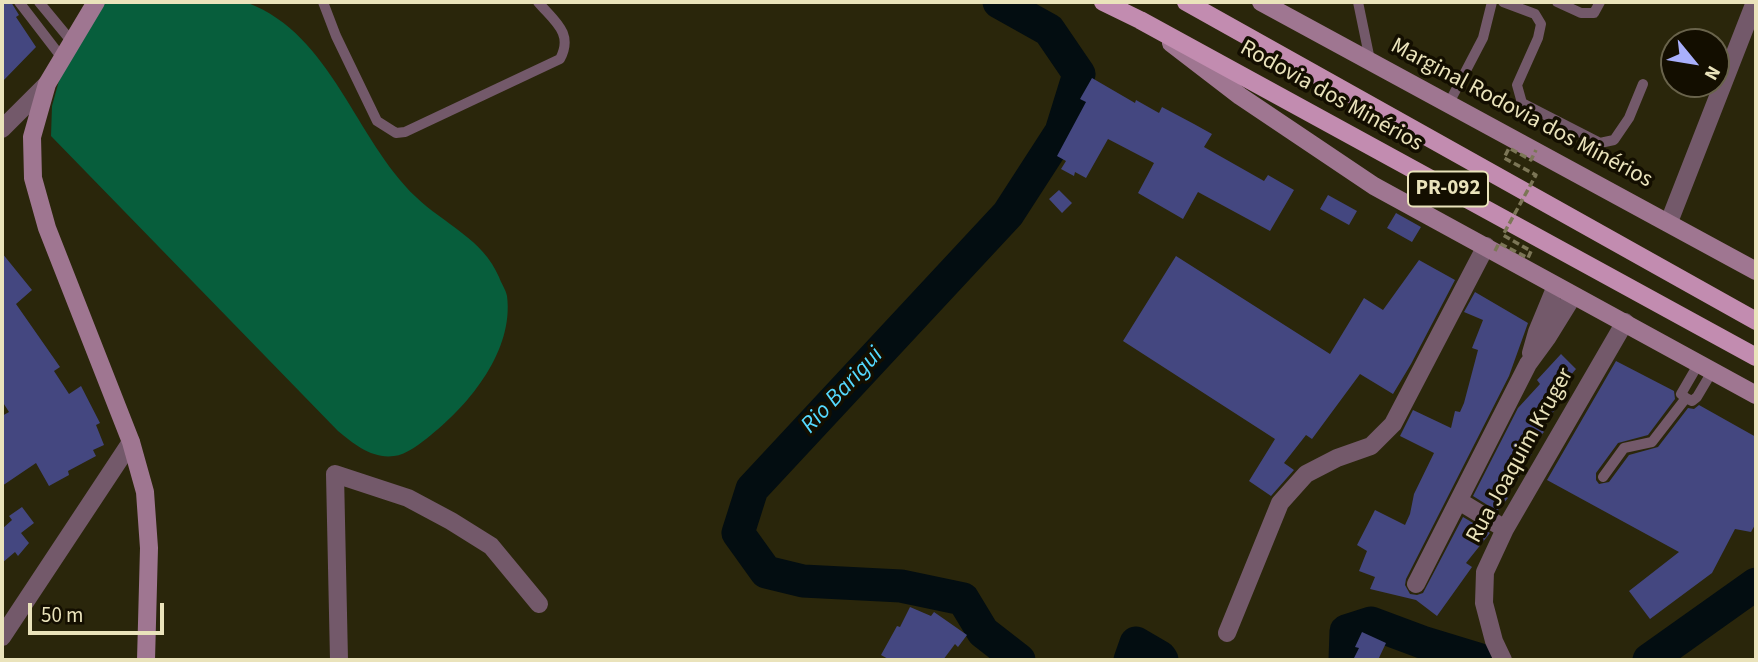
<!DOCTYPE html>
<meta charset="utf-8">
<style>
body{margin:0}
#map{position:relative;width:1758px;height:662px;overflow:hidden;background:#2a260b;font-family:"Source Sans 3",sans-serif}
canvas{display:block}
.frame{position:absolute;inset:0;border:4px solid #eae3bb;pointer-events:none}
.north{position:absolute;left:1660px;top:28px;width:70px;height:70px;box-sizing:border-box;background:#130e00;border:2px solid #69634b;border-radius:50%;rotate:120deg;font-size:19px;font-weight:700;line-height:28px;text-align:center;color:#eae3bb}
.north::after{content:'';display:block;margin:auto;width:24px;height:32px;background:#a9b0fc;clip-path:polygon(50% 0,100% 100%,50% 72%,0 100%)}
.scale{position:absolute;left:28px;top:603px;width:136px;height:32px;box-sizing:border-box;border:4px solid #eae3bb;border-top:0;padding-left:9px;font-size:21px;line-height:24px;white-space:nowrap;color:#eae3bb;-webkit-text-stroke:5px #130e00;paint-order:stroke}
</style>
<div id="map">
<canvas width="1758" height="662"></canvas>
<div class="frame"></div>
<div class="north">N</div>
<div class="scale">50 m</div>
</div>
<script>
const ctx = document.querySelector('canvas').getContext('2d');
ctx.lineJoin = 'round';
function fillPath(path, color) { ctx.fillStyle = color; ctx.fill(path, 'evenodd'); }
function trace(path, color, width, dash) { ctx.strokeStyle = color; ctx.lineWidth = width; ctx.lineCap = dash ? 'butt' : 'round'; ctx.setLineDash(dash || []); ctx.stroke(path); }
function drawText(font, color, halo, rows, align = 'center') {
  ctx.font = font + ' "Source Sans 3",sans-serif'; ctx.lineWidth = 7; ctx.setLineDash([]); ctx.textBaseline = 'middle'; ctx.strokeStyle = halo; ctx.fillStyle = color; for (const [text, x, y, turn = 0] of rows) {
    ctx.save(); ctx.translate(x, y); ctx.rotate((+turn || 0) * Math.PI / 180); ctx.textAlign = isNaN(turn) ? turn : align; if (halo) ctx.strokeText(text, 0, 0); ctx.fillText(text, 0, 0); ctx.restore();
  }
}
const forest = new Path2D(`
 M99,2C135,2 170,2 206,2C218,2 236,0 248,3C332,35 355,139 416,197C444,224 483,239 499,277C501,283 506,290 507,296C514,350 470,404 431,435C421,443 406,455 394,456C372,459 354,444 338,431L51,136L52,106L60,77Z`);
const river = new Path2D(`
 M999,2L1049,30L1079,74L1061,132L1008,214L752,489L738,533L766,572L803,581L901,586L963,599L983,632L1019,660
 M1130,660L1136,643L1160,657L1162,660
 M1345,660L1346,631L1371,623L1422,642L1481,660
 M1649,660L1756,584`);
const building = new Path2D(`
 M2,2H11L19,15L16,17L36,47L2,82Z
 M1092,78L1135,103L1136,100L1159,113L1162,107L1194,124L1212,134L1204,147L1264,181L1268,175L1294,190L1270,231L1198,192L1183,219L1138,193L1154,163L1108,139L1086,178L1075,172L1074,176L1061,169L1066,161L1057,156L1086,102L1080,99Z
 M1059,190L1072,203L1062,213L1049,199Z
 M1328,195L1357,211L1349,225L1320,209Z
 M1396,213L1421,227L1412,242L1387,228Z
 M2,253L32,290L16,304L60,367L54,371L69,394L81,386L100,423L96,425L104,445L93,450L96,456L68,471L69,475L49,486L36,463L2,486V416L9,412L2,401Z
 M1176,256L1330,354L1364,298L1383,310L1419,260L1455,280L1411,364L1393,394L1360,374L1312,439L1306,435L1284,463L1294,470L1271,496L1249,481L1275,439L1123,341Z
 M1475,292L1528,323L1509,376L1406,579L1405,585L1410,594L1417,595L1423,593L1463,517L1490,533L1466,563L1472,567L1437,616L1416,600L1370,589L1375,577L1359,571L1367,551L1357,545L1375,510L1405,525L1410,514L1414,494L1434,453L1400,436L1413,410L1451,428L1455,411L1460,412L1464,403L1478,350L1472,348L1483,320L1464,312Z
 M1561,354L1576,369L1564,383L1569,387L1552,405L1556,409L1539,427L1544,432L1527,450L1532,454L1515,472L1519,476L1503,494L1508,498L1497,511L1473,496L1518,408L1540,384L1537,380Z
 M1616,361L1674,391L1675,399L1648,435L1618,443L1596,473V480L1599,484L1609,482L1629,455L1658,447L1688,408L1694,409L1699,405L1756,437V523L1751,532L1735,529L1712,573L1650,619L1629,591L1679,552L1547,480Z
 M22,507L34,523L21,533L29,543L18,556L15,552L2,563V529L12,520L9,516Z
 M910,607L931,616L934,612L967,635L958,647L955,644L943,660H890L881,655L897,626L900,627Z
 M1362,632L1386,643L1378,660H1353L1359,648L1355,647Z`);
const service = new Path2D(`
 M19,2L62,58
 M39,2L72,42
 M323,2L336,36L377,121L396,133L405,132L560,59C574,33 554,21 538,2
 M1358,2L1370,60
 M1503,2L1535,14L1541,24L1538,38L1517,85L1522,103L1600,143L1614,140L1629,118L1643,84
 M1557,2L1581,13H1594L1600,2
 M1449,103L1483,38L1492,2
 M1686,398L1692,401L1697,397L1713,370
 M1686,398L1681,394L1699,363
 M1603,477L1624,448L1652,442L1686,398`);
const minor = new Path2D(`
 M2,129L47,84
 M1669,222L1755,2
 M1531,353L1537,332L1556,286
 M1459,501L1505,529
 M1416,584L1528,364L1547,338L1573,296
 M1227,633L1280,503L1306,474L1337,458L1371,446L1393,424L1486,246
 M2,637L131,442
 M339,660L335,474L408,498L451,521L491,546L539,604
 M1503,660L1494,641L1484,603L1485,572L1505,529L1625,322`);
const secondary = new Path2D(`
 M96,2L47,84L32,137L33,178L47,228L131,442L145,492L149,548L146,660
 M1261,2L1756,271
 M1171,43L1240,96L1374,186L1756,395`);
const primary = new Path2D(`
 M1103,2L1140,20L1756,357
 M1186,2L1756,321`);
const pathBridge = new Path2D(`
 M1495,251L1499,243L1528,258L1531,251L1503,235L1536,175L1504,158L1509,148L1531,160L1536,150`);
const shields = [
 [1448,189,80]
];
const shieldNames = [
 ["PR-092",1448,189]
];
const streetNames = [
 ["Rodovia dos Minérios",1331,97,29],
 ["Marginal Rodovia dos Minérios",1521,114,28],
 ["Rua Joaquim Kruger",1521,456,-61]
];
const waterNames = [
 ["Rio Barigui",843,391,-47]
];
fillPath(forest, '#075e3c');
trace(river, '#030d11', 33);
fillPath(building, '#444780');
trace(service, '#73596a', 10);
trace(minor, '#73596a', 18);
trace(secondary, '#9f7691', 18);
trace(primary, '#c28cb0', 18);
trace(pathBridge, '#7c7656', 3.5, [7, 3.5]);
for (const [x, y, w] of shields) { const box = new Path2D(); box.roundRect(x - w / 2, y - 17.5, w, 35, 5); ctx.fillStyle = '#130e00'; ctx.fill(box); trace(box, '#eae3bb', 2); }
drawText('bold 21px', '#eae3bb', null, shieldNames);
drawText('23px', '#eae3bb', '#130e00', streetNames);
drawText('italic 24px', '#55d9fe', '#130e00', waterNames);
</script>
